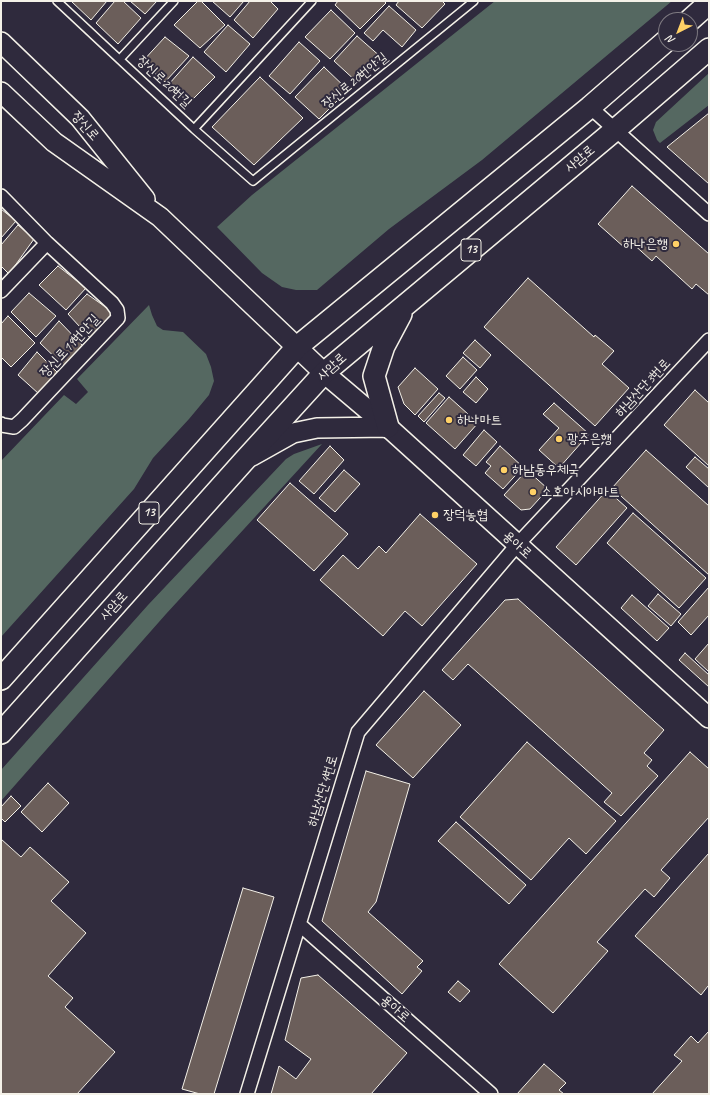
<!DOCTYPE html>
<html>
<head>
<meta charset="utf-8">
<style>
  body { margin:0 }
  #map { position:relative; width:710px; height:1095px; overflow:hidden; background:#2f2a3d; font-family:Caveat,sans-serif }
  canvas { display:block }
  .frame { position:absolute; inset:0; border:2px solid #f4f1e8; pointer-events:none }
  .north { position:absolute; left:658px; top:12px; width:40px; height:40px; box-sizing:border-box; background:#2f2a3d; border:1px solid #7e7a81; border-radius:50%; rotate:222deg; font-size:11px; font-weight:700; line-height:16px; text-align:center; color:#f4f1e8 }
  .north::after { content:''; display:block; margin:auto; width:14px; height:18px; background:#ffd166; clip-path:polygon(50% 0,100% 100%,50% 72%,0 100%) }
</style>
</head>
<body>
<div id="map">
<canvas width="710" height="1095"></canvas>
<div class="frame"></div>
<div class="north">N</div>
</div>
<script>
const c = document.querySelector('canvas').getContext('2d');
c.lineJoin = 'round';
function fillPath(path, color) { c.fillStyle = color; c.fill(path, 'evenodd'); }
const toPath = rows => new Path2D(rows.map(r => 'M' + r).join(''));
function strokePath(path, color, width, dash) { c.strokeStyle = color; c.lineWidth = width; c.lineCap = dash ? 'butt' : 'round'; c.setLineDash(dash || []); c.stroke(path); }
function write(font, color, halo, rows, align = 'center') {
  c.font = font + ' Caveat,"Poor Story",sans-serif'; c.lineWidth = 4; c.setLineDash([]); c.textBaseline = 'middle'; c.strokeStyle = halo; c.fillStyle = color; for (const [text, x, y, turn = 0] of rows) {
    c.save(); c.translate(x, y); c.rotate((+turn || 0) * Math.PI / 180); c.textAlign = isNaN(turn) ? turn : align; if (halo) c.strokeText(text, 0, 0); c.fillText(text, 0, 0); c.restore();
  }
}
fillPath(toPath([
  [495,1,672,1,482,160,389,229,317,290,296,290,282,287,262,273,217,227,252,195],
  [709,73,709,105,660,143,657,140,653,130,656,122],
  [149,305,152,315,157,326,163,330,183,332,206,354,211,367,214,381,209,395,189,419,153,458,134,489,1,637,1,461,64,395,76,404,88,392,77,379],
  [322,444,166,614,1,801,1,770,148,605,286,459,294,454]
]), '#556861');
const building = toPath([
  [71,1,107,1,91,20,71,1],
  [115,1,123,1,141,18,118,44,96,23,115,1],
  [130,1,157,1,145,14,130,1],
  [198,1,201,1,225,25,200,48,174,25,198,1],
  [212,1,244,1,230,17,212,1],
  [250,1,270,1,278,9,253,38,234,20,250,1],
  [338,1,384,1,386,3,360,29,335,5,338,1],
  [399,1,442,1,445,4,422,28,396,5,399,1],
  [389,6,416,30,402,47,383,30,373,41,364,33,389,6],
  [331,10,355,33,330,59,305,37,331,10],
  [228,25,250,44,226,72,204,52,228,25],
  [357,36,382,58,358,83,334,61,357,36],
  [165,37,189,56,165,82,142,62,165,37],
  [299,42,320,61,290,94,269,76,299,42],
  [193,57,215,77,189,103,169,84,193,57],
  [324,67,348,90,319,119,295,97,324,67],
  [260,77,303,118,254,165,212,127,260,77],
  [709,113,709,184,667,147,709,113],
  [632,186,709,254,709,295,696,284,692,289,656,256,652,261,631,242,625,248,598,224,632,186],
  [1,209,16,221,1,238,1,209],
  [18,225,34,239,9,274,1,266,1,245,18,225],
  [58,266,86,288,66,310,39,285,58,266],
  [528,278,594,337,595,335,614,351,602,364,629,388,595,426,484,327,528,278],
  [29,293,56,316,36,337,11,312,29,293],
  [87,294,114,313,92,340,68,314,87,294],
  [8,316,35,343,11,367,1,357,1,324,8,316],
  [59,321,84,347,65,367,40,343,59,321],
  [475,340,491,355,480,368,463,353,475,340],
  [37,352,59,374,39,394,18,375,37,352],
  [463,357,477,370,460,389,446,376,463,357],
  [415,368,438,389,415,415,404,404,398,387,415,368],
  [476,377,488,389,476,403,463,392,476,377],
  [695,390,709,403,709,466,664,425,695,390],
  [439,393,445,398,424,422,418,416,439,393],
  [449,397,478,423,455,449,426,423,449,397],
  [554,403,589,434,559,468,539,450,559,428,543,414,554,403],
  [484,430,497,442,476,466,463,455,484,430],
  [330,446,344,460,314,494,299,481,330,446],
  [500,446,523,467,503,489,485,473,491,466,486,462,500,446],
  [646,450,709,506,709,575,612,488,646,450],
  [695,457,709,469,709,488,686,467,695,457],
  [344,470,360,484,335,512,319,498,344,470],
  [527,470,548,489,530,509,521,510,504,495,527,470],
  [290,483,348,534,314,571,257,520,290,483],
  [607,490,627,508,576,565,556,547,607,490],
  [633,513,706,578,679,608,607,543,633,513],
  [420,514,477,564,422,626,405,611,383,636,320,580,343,555,358,569,379,546,386,553,420,514],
  [709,587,709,615,691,635,678,622,709,587],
  [658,594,681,614,671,626,648,606,658,594],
  [632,595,669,628,657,641,621,608,632,595],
  [518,599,664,730,644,753,652,760,647,766,658,776,621,816,604,802,612,793,468,664,453,680,442,670,505,600,518,599],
  [709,643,709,672,695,659,709,643],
  [685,653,709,675,709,687,679,660,685,653],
  [424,691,461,725,413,778,376,745,424,691],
  [527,742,616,821,586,854,569,838,531,880,460,817,527,742],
  [690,752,709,769,709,817,661,870,670,878,654,897,645,889,597,942,608,951,553,1013,499,964,690,752],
  [366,771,410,784,376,902,368,912,423,961,417,967,422,971,402,994,322,921,366,771],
  [48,783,69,803,42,832,21,812,48,783],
  [11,796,21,806,5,822,1,818,1,807,11,796],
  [456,822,526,885,509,904,438,841,456,822],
  [1,839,21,857,30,847,69,882,51,901,86,933,48,976,73,998,65,1007,115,1052,77,1094,1,1094,1,839],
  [709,853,709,987,708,986,701,995,635,936,709,853],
  [243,888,274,897,214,1094,200,1094,182,1089,243,888],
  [318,975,407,1053,371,1094,271,1094,279,1066,296,1079,311,1059,285,1040,301,978,318,975],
  [458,981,470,991,460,1002,448,992,458,981],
  [709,1031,709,1094,652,1094,682,1061,674,1055,691,1036,698,1043,709,1031],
  [544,1064,566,1083,559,1090,564,1094,517,1094,544,1064]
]);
fillPath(building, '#6b5e5a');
strokePath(building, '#f4f1e8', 1);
const lane = toPath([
  [57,1,194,129,253,181,474,1],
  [120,59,174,1],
  [194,129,312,1]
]);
const street = toPath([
  [590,107,709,214],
  [1,196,47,243,112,303,117,310,118,318,22,420,14,427,2,425,1,424],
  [1,291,47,243],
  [299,924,491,1094],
  [247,1094,358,732,517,545,709,340]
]);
const secondary = toPath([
  [1,42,80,118,145,199],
  [1,92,54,142,160,217,324,373,388,427,709,718],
  [252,456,293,433,317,428,388,427]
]);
const primary = toPath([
  [690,20,709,3],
  [388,427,374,376,384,346,401,314],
  [1,679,297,347,590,107,666,41],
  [1,733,243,462,324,373,615,130,709,49]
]);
strokePath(lane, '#f4f1e8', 10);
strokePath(street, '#f4f1e8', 16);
strokePath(secondary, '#f4f1e8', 22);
strokePath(primary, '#f4f1e8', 24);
strokePath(lane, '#2f2a3d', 7);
strokePath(street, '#2f2a3d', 13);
strokePath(secondary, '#2f2a3d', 19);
strokePath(primary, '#2f2a3d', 21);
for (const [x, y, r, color] of [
  [676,244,4,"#ffd166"],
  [449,420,4,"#ffd166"],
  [559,439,4,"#ffd166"],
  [504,470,4,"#ffd166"],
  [533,492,4,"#ffd166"],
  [435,515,4,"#ffd166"]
]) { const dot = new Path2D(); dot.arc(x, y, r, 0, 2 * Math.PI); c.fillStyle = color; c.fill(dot); strokePath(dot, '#2f2a3d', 1.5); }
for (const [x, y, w] of [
  [471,250,20],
  [149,513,20]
]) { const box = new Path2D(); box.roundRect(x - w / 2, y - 11, w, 22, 3); c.fillStyle = '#2f2a3d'; c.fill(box); strokePath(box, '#f4f1e8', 1); }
write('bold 13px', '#f4f1e8', null, [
  ["13",471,250],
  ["13",149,513]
]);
write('14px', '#f4f1e8', '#2f2a3d', [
  ["장신로20번안길",355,81,-39],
  ["장신로20번길",164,82,43],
  ["장신로",85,126,49],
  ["사암로",580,159,-40],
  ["장신로19번안길",70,346,-47],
  ["사암로",332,367,-42],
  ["하남산단3번로",643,388,-47],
  ["용아로",517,545,42],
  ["사암로",114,606,-48],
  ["하남산단4번로",323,791,-73],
  ["용아로",395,1009,41]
]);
write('14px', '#f4f1e8', '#2f2a3d', [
  ["하나은행",668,244,"right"],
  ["하나마트",457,420],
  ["광주은행",567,439],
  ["하남동우체국",512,470],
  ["소호아시아마트",541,492],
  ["장덕농협",443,515]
], 'left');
</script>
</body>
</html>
